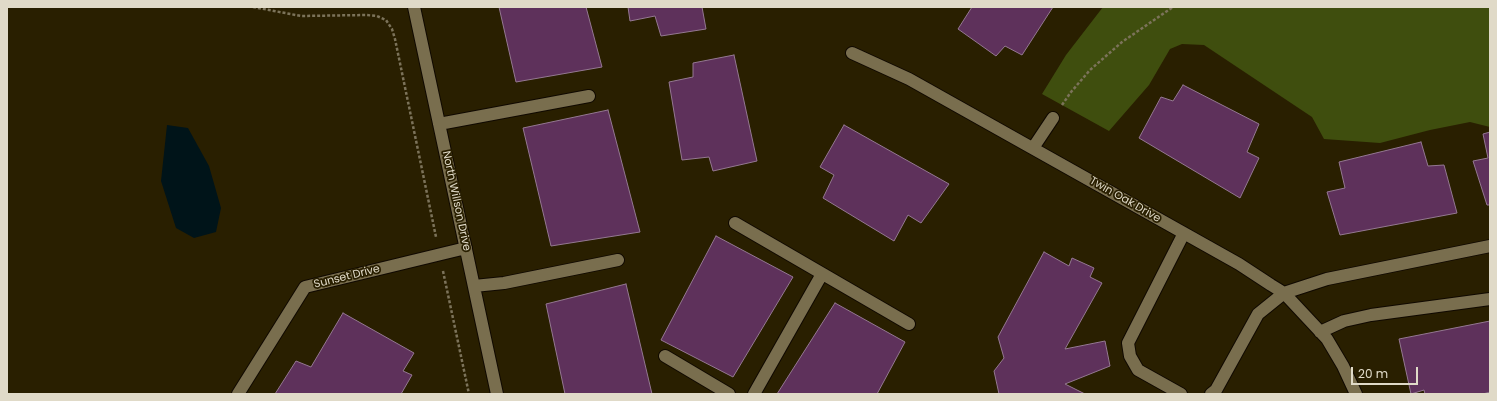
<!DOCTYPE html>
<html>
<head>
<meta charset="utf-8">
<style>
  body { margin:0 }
  #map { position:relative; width:1497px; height:401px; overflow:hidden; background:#291f00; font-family:Poppins,sans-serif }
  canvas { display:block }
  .frame { position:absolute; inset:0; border:8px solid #e0dac8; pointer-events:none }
  .scale { position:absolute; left:1351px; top:367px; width:67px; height:18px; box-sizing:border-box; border:2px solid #e0dac8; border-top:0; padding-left:5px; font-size:12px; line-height:14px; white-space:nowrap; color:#e0dac8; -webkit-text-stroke:3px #291f00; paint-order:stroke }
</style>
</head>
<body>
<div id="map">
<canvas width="1497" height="401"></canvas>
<div class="frame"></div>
<div class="scale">20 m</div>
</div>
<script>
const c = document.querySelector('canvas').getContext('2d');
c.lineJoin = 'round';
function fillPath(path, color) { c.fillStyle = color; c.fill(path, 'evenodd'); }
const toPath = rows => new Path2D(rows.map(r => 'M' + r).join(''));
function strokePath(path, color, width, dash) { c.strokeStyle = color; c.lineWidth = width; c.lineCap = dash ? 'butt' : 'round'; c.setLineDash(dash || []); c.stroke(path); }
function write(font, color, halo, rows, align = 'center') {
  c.font = font + ' Poppins,sans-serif'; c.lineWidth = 3.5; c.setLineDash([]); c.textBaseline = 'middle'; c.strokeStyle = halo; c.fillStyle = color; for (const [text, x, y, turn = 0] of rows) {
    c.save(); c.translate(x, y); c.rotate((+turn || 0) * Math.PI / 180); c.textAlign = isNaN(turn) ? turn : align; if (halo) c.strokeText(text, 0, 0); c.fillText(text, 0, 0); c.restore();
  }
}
fillPath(toPath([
  [1103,7,1490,7,1490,127,1470,122,1430,130,1380,143,1324,139,1312,117,1204,45,1182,44,1170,49,1149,85,1109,131,1042,94,1066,55]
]), '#3f4e0e');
fillPath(toPath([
  [167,125,188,128,209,166,221,208,216,232,194,238,176,228,161,181]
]), '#001419');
const building = toPath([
  [499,7,586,7,602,67,516,82,499,7],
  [628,7,702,7,706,29,661,36,655,16,630,21,628,7],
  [972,7,1053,7,1022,55,1005,46,996,56,958,29,972,7],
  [734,55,757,161,713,171,709,157,682,160,669,82,693,77,693,63,734,55],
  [1183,85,1259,124,1247,152,1259,158,1240,198,1139,138,1161,97,1173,101,1183,85],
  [608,110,640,232,551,246,523,128,608,110],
  [844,125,949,184,921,223,908,215,894,241,823,198,834,175,820,167,844,125],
  [1490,132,1490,205,1487,205,1473,161,1488,158,1483,134,1490,132],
  [1421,142,1428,166,1444,165,1457,213,1340,235,1327,192,1345,188,1339,162,1421,142],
  [716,236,793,277,733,377,661,340,716,236],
  [1044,252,1069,266,1072,258,1094,268,1090,277,1102,283,1065,349,1105,341,1110,366,1065,384,1085,394,999,394,994,371,1004,358,998,337,1044,252],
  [626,284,652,394,565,394,546,304,626,284],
  [835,303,905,342,877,394,777,394,835,303],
  [343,313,414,353,403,371,412,375,401,394,275,394,296,361,311,367,343,313],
  [1490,321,1490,392,1483,394,1425,394,1424,390,1411,394,1399,339,1490,321]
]);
fillPath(building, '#5e315b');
strokePath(building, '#947891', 1);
const minor = toPath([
  [414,7,497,394],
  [852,53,909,79,1239,264,1271,285,1284,293,1327,339,1343,366,1356,394],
  [439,124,589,96],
  [1033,148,1053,118],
  [735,223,909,324],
  [474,286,504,283,618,260],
  [1320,332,1344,321,1371,315,1490,299],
  [665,356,729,394],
  [238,394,305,287,466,248],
  [754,394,822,274],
  [1181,394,1138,370,1130,356,1128,343,1184,233],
  [1211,394,1216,390,1258,314,1284,293,1327,279,1490,246]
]);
strokePath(minor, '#100900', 14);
strokePath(toPath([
  [253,7,301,16,366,15,377,16,386,20,392,29,395,39,436,237],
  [1062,105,1071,92,1090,70,1122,42,1173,7],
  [443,271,469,394]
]), '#7c735a', 2.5, [3, 2]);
strokePath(minor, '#796e4e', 12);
write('11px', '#e0dac8', '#291f00', [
  ["Twin Oak Drive",1125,200,30],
  ["North Willson Drive",456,201,78],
  ["Sunset Drive",347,277,-14]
]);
</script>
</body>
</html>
